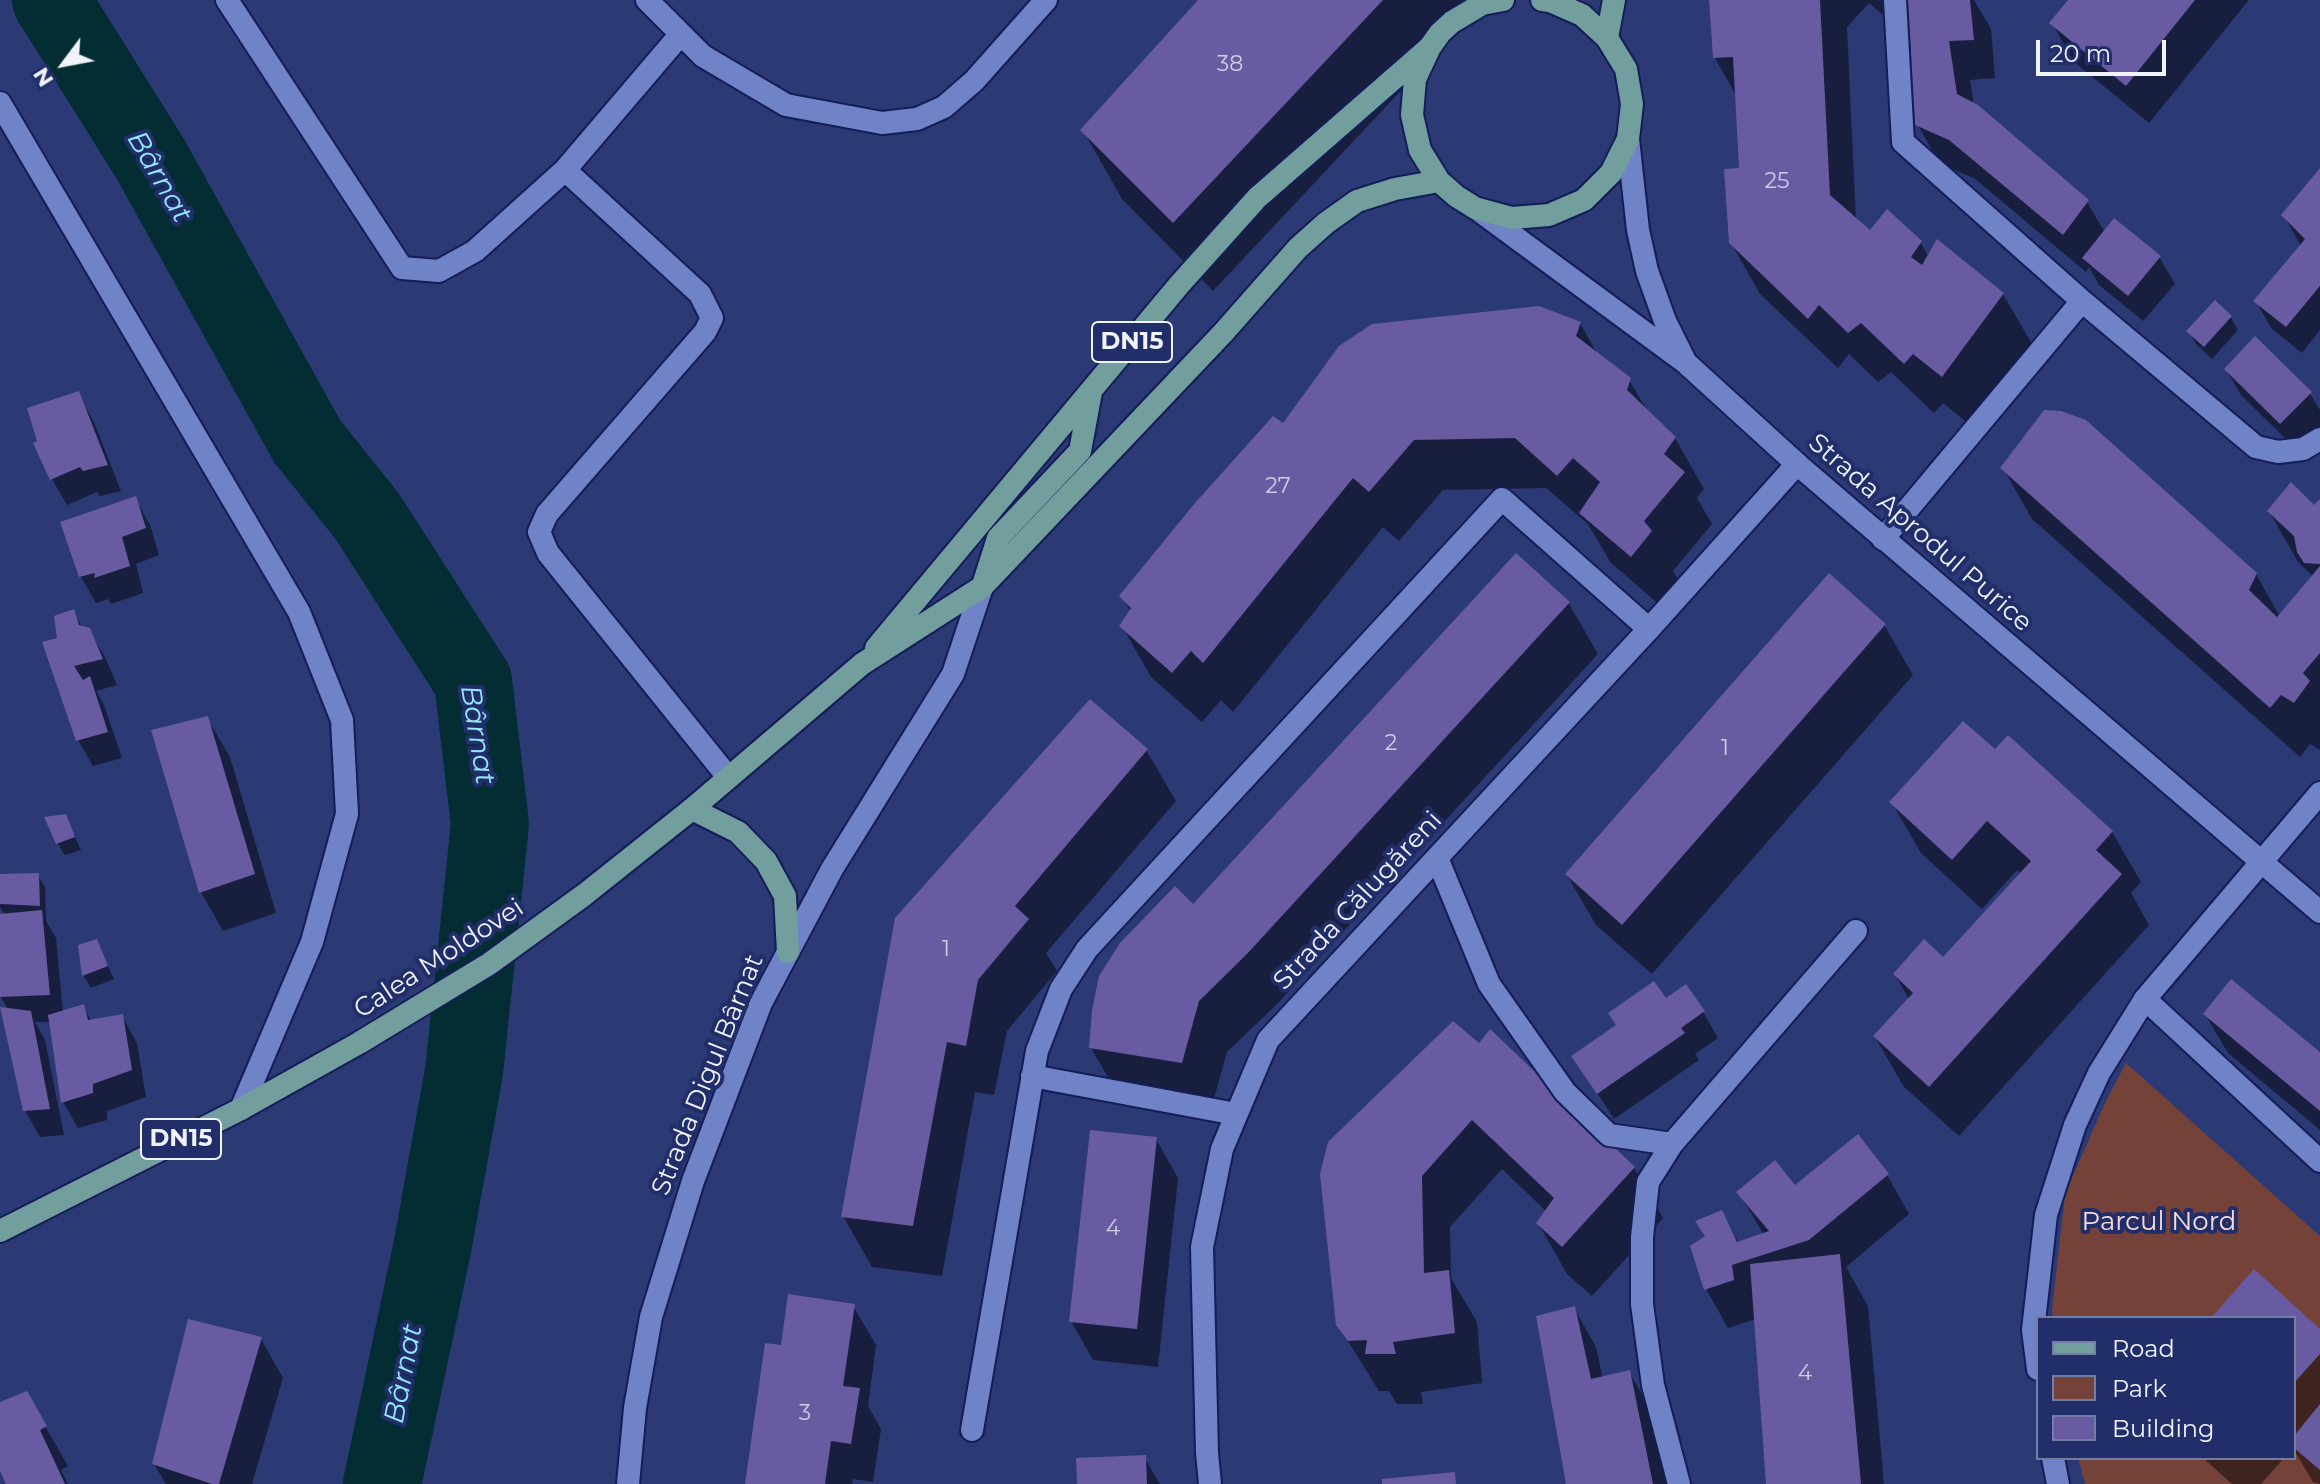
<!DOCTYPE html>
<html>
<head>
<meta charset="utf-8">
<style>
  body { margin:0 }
  #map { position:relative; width:2320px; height:1484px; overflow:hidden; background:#2b3975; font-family:Montserrat,sans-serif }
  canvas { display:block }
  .legend { position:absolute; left:2036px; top:1316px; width:260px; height:144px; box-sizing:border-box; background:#212e69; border:2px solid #747da3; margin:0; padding:10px 14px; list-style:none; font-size:24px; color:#f0f3fa }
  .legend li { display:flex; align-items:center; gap:16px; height:40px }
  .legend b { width:40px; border:2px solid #747da3 }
  .north { position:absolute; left:24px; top:24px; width:80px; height:80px; -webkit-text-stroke:6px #212e69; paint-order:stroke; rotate:238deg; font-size:22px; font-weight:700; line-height:32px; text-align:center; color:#f0f3fa }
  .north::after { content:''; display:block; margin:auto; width:28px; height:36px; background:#f0f3fa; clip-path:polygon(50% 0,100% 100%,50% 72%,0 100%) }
  .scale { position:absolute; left:2036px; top:40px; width:130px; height:36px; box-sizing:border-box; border:4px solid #f0f3fa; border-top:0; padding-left:10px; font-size:24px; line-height:28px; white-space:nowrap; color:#f0f3fa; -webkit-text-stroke:6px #212e69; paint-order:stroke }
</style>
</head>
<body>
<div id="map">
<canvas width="2320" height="1484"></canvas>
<ul class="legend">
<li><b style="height:10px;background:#729e9d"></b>Road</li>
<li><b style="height:22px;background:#754239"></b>Park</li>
<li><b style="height:22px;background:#685ba2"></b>Building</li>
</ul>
<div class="north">N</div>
<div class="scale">20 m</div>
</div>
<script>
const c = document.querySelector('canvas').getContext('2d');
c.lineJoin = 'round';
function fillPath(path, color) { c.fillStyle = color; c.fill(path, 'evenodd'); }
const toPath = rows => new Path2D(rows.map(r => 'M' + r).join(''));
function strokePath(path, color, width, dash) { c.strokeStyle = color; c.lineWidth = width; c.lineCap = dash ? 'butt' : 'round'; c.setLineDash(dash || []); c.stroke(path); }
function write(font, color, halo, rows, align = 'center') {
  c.font = font + ' Montserrat,sans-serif'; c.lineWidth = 8; c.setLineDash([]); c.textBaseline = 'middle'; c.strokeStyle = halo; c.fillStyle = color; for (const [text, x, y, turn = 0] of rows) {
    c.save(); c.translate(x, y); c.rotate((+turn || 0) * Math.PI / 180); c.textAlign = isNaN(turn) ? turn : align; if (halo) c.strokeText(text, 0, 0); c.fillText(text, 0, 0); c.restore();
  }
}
fillPath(toPath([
  [2126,1063,2320,1236,2320,1484,2085,1484,2078,1458,2294,1458,2294,1318,2053,1318,2052,1309,2065,1194,2104,1105]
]), '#754239');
fillPath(toPath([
  [1201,0,1486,0,1213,291,1122,199,1083,130],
  [1711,0,1898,0,1884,16,1869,3,1847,27,1856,221,1870,232,1920,242,1929,257,2003,294,2032,344,1971,426,1943,403,1934,413,1891,372,1878,382,1849,354,1838,368,1760,294,1731,243,1741,170,1737,97,1715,58],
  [1914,0,1974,0,1991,29,1995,78,1970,80,1974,105,2087,202,2105,233,2159,257,2175,284,2143,321,2099,285,2089,267,2086,272,1974,178,1940,164,1917,124],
  [2070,0,2249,0,2149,123,2074,62,2052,23],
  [2320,171,2320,330,2302,353,2271,328,2256,301,2301,246,2284,216],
  [2215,303,2231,318,2238,330,2212,359,2196,344,2189,331],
  [1580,323,1598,355,1629,380,1649,414,1675,438,1704,489,1697,498,1712,524,1673,571,1680,583,1661,606,1611,563,1588,524,1546,488,1443,490,1399,541,1383,527,1233,712,1221,700,1202,722,1151,677,1122,626,1131,612,1122,596,1284,426],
  [2226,369,2310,394,2320,410,2320,426,2296,449,2241,395],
  [78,394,93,420,121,491,100,496,97,492,67,505,52,479],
  [2003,468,2256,574,2280,617,2314,577,2298,562,2269,511,2315,507,2320,502,2320,750,2310,744,2300,757,2032,519],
  [135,498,150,525,159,555,136,564,143,593,111,604,108,599,96,603,81,577,63,523],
  [1516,555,1569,604,1598,654,1276,1005,1227,1052,1210,1113,1120,1098,1091,1048,1194,907],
  [73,612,83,628,89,630,105,657,117,685,96,691,104,705,122,758,93,766,78,740,60,639],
  [1884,625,1913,675,1652,974,1596,925,1567,875],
  [207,718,230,757,276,913,223,931,201,892],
  [1146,750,1176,801,1046,953,1057,971,1007,1031,994,1095,975,1092,942,1276,872,1267,843,1216,897,919],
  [1995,752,2112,832,2141,882,2131,893,2149,925,1959,1136,1904,1087,1875,1037,1909,999,1895,975,1943,960,2021,874,2017,870,1982,909,1921,853,1892,803],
  [65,816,81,850,65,855,57,843],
  [38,875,45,887,46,921,56,938,63,1013,83,1006,92,1022,122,1016,137,1043,146,1097,107,1111,107,1120,78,1128,63,1102,51,1022,35,1022,45,1040,64,1135,40,1137,25,1110,8,1010,0,995,0,916,5,915,0,907,0,876],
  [96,941,114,979,91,988,84,976,80,947],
  [1665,1001,1703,1012,1718,1038,1695,1054,1699,1060,1614,1119,1574,1057,1617,1026],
  [2205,1014,2320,1054,2320,1130,2228,1053],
  [1453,1023,1634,1168,1663,1218,1592,1296,1567,1274,1538,1223,1547,1212,1502,1169,1450,1227,1451,1278,1477,1322,1482,1383,1421,1392,1423,1404,1397,1404,1389,1391,1379,1391,1338,1325],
  [1156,1139,1178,1178,1158,1367,1093,1360,1071,1321],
  [1887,1175,1909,1214,1846,1267,1868,1306,1884,1484,1768,1484,1756,1319,1728,1328,1706,1289,1707,1237,1721,1212,1739,1243,1764,1235,1739,1193],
  [2254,1272,2320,1331,2320,1484,2313,1482,2294,1450,2294,1318,2213,1318],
  [853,1306,876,1345,868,1406,881,1429,873,1482,853,1479,852,1484,747,1484,783,1347],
  [1574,1308,1596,1347,1603,1379,1629,1372,1652,1411,1666,1484,1568,1484],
  [261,1339,283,1378,252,1484,166,1484,154,1464],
  [26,1393,68,1466,61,1470,68,1484,8,1484,0,1467,0,1404],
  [1144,1457,1160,1484,1079,1484],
  [2203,1458,2284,1458,2261,1484,2232,1484]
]), '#0007');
strokePath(toPath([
  [51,0,151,160,307,441,367,516,473,681,490,824,464,1072,432,1249,382,1484]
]), '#042d33', 78);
fillPath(toPath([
  [1198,0,1383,0,1173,223,1080,130],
  [1709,0,1820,0,1830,195,1870,230,1887,209,1922,241,1911,257,1922,265,1937,239,2004,293,1942,377,1913,354,1904,364,1861,323,1848,333,1819,305,1808,319,1729,243,1724,169,1739,168,1733,57,1713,58],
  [1908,0,1970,0,1974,40,1949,41,1957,94,1978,105,2089,200,2063,235,1949,140,1915,125],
  [2068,0,2195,0,2126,86,2049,23],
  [2320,168,2320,286,2286,327,2253,301,2305,239,2281,215],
  [2114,218,2161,256,2128,296,2082,258],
  [2215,300,2232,316,2204,347,2186,331],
  [1539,306,1581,322,1576,336,1631,378,1627,390,1676,437,1664,454,1685,472,1644,521,1652,531,1631,557,1579,513,1600,482,1573,458,1557,476,1515,438,1414,440,1369,492,1353,478,1203,663,1191,651,1172,673,1119,626,1131,608,1119,596,1195,503,1273,416,1283,423,1339,346,1372,324],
  [2255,336,2312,392,2280,424,2224,369],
  [79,391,108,465,83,471,80,467,50,480,33,443,37,441,27,408],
  [2044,410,2061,411,2086,420,2257,573,2249,590,2277,617,2320,566,2320,653,2303,673,2310,681,2294,703,2281,695,2270,708,2000,468],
  [2291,482,2314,505,2320,499,2320,564,2304,563,2297,552,2294,536,2267,511],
  [136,496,146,528,122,537,130,566,94,578,95,573,79,577,60,522],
  [1516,553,1570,602,1247,954,1199,1001,1182,1063,1089,1048,1092,1010,1099,976,1120,943,1175,886,1193,904],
  [1829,573,1886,624,1622,925,1565,874],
  [74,609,79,625,90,628,103,659,74,666,83,680,90,676,108,732,76,741,42,642,57,638,54,616],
  [1090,699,1148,749,1015,906,1029,919,978,980,966,1046,947,1042,913,1226,841,1217,895,918],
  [208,716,255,874,199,893,151,730],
  [1963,721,1995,749,2008,735,2113,831,2096,850,2122,874,1929,1087,1873,1036,1913,993,1893,974,1924,939,1943,957,2031,861,1987,821,1952,860,1889,802],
  [66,814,75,837,56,844,44,817],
  [39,873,40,906,0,904,0,874],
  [42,910,50,995,0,997,0,914],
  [97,939,108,966,82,976,78,945],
  [2231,979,2320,1052,2320,1111,2203,1014],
  [1654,981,1666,998,1686,984,1705,1011,1681,1028,1685,1033,1597,1094,1571,1056,1616,1025,1608,1013],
  [84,1004,88,1020,123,1014,132,1070,93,1084,93,1093,61,1103,48,1015],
  [0,1007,31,1011,50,1109,23,1111],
  [1453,1021,1479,1043,1490,1029,1635,1167,1562,1247,1536,1223,1554,1198,1472,1120,1422,1176,1424,1273,1449,1270,1455,1333,1393,1342,1396,1354,1365,1354,1367,1340,1348,1341,1336,1325,1320,1174,1328,1142],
  [1090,1130,1157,1137,1137,1329,1069,1322],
  [1858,1134,1889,1174,1809,1240,1732,1265,1734,1280,1704,1290,1690,1246,1705,1236,1695,1221,1722,1210,1737,1242,1769,1231,1736,1192,1775,1160,1795,1185],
  [1840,1254,1861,1484,1766,1484,1750,1264],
  [2254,1269,2320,1329,2320,1354,2294,1383,2294,1318,2211,1318],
  [788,1294,855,1304,843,1386,860,1388,851,1444,831,1441,825,1484,745,1484,765,1343,781,1345],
  [1575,1306,1591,1379,1630,1370,1653,1484,1566,1484,1536,1316],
  [188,1319,262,1337,219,1484,212,1484,152,1464],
  [27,1391,47,1426,40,1430,65,1484,6,1484,0,1471,0,1402],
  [2320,1404,2320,1470,2294,1448,2294,1436],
  [1146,1455,1147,1484,1077,1484,1076,1458],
  [1455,1472,1456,1484,1382,1484,1382,1479]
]), '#685ba2');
const service = toPath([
  [1437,858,1489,984,1565,1092,1609,1135,1672,1144],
  [2145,999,2320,1161],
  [1032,1076,1236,1114],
  [972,1430,1037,1051,1061,989,1087,949,1502,499,1649,629],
  [1679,1484,1653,1385,1642,1304,1642,1237,1648,1182,1672,1144,1856,931]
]);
const minor = toPath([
  [227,0,402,268,439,271,475,251,565,170,680,35],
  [647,0,703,56,786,105,882,123,917,119,944,107,974,81,1046,0],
  [1895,0,1903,142,2082,301,2256,447,2278,452,2303,449,2320,439],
  [0,103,299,612,342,720,347,814,312,942,241,1109],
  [565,170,700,294,712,318,705,332,547,514,539,532,548,553,728,777],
  [1883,539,2082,301],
  [2038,1369,2033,1330,2046,1215,2075,1125,2099,1073,2145,999,2320,793],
  [2053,1458,2058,1484],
  [1210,1484,1207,1453,1202,1247,1222,1149,1268,1040,1649,629,1797,464]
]);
const tertiary = toPath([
  [1628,139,1638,230,1647,271,1665,321,1684,359],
  [1477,209,1686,363,1797,464,2320,912],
  [628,1484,635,1408,651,1317,693,1181,761,1003,832,869,953,674,982,587]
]);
const primary = toPath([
  [1503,0,1482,4,1452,22,1440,33,1430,47,1415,79,1412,115,1420,150,1439,181,1456,196,1475,208,1512,218,1549,215,1584,200,1611,173,1628,139,1632,104,1626,69,1607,38,1582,15,1550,1,1542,0],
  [1607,38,1614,0],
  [984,582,998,538,1080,451,1091,392],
  [876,648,1179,285,1257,198,1430,47],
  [692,809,738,832,766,861,785,896,788,952],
  [0,1231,241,1109,359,1043,489,964,584,895,692,809,862,664,982,587,1223,333,1298,248,1326,223,1357,201,1395,189,1439,181]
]);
strokePath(service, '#141d57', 26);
strokePath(minor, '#141d57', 26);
strokePath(tertiary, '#141d57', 26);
strokePath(primary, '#141d57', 26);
strokePath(service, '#6f83c6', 22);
strokePath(minor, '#6f83c6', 22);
strokePath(tertiary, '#6f83c6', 22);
strokePath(primary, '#729e9d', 22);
write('22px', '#cecde4', null, [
  ["38",1230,65],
  ["25",1777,182],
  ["27",1278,487],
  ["2",1391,744],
  ["1",1725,749],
  ["1",946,950],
  ["4",1113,1229],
  ["4",1805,1374],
  ["3",805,1414]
]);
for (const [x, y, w] of [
  [1132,342,80],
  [181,1139,80]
]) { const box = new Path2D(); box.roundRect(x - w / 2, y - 20, w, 40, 6); c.fillStyle = '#212e69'; c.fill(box); strokePath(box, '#f0f3fa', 2); }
write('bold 24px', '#f0f3fa', null, [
  ["DN15",1132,342],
  ["DN15",181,1139]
]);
write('26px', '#f0f3fa', '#212e69', [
  ["Strada Aprodul Purice",1920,533,41],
  ["Strada Călugăreni",1358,901,-47],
  ["Calea Moldovei",439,959,-33],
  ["Strada Digul Bârnat",708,1075,-68]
]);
write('26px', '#f5dcd7', '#212e69', [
  ["Parcul Nord",2159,1222]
]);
write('italic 28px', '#93e8f8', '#212e69', [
  ["Bârnat",159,177,60],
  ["Bârnat",477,735,81],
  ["Bârnat",404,1374,-79]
]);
</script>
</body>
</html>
